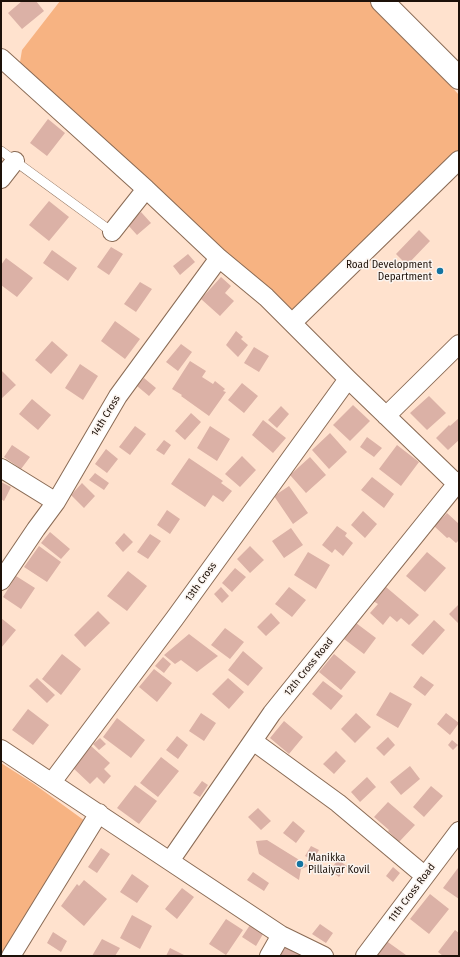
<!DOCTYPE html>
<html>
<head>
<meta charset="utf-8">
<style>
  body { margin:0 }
  #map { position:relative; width:460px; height:957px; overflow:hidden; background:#ffe2ce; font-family:"Fira Sans",sans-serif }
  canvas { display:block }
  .frame { position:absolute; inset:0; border:2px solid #1d1109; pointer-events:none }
</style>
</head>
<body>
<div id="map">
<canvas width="460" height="957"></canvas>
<div class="frame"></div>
</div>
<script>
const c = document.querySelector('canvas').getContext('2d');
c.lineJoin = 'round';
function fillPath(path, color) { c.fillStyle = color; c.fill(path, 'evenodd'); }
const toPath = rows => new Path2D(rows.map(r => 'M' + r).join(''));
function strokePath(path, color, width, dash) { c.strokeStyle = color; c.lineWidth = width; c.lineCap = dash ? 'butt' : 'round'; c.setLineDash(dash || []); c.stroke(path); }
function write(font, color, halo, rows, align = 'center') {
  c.font = font + ' "Fira Sans",sans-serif'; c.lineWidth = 3; c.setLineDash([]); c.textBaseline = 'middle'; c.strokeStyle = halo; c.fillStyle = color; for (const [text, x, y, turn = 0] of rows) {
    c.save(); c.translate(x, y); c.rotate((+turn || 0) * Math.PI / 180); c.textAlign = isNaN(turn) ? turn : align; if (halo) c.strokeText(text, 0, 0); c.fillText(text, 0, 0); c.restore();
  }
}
fillPath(toPath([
  [60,1,370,1,420,52,459,95,459,153,292,315,26,71,20,62,22,50],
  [1,763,34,784,85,821,1,954]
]), '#f7b382');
fillPath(toPath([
  [22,1,36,1,44,11,22,29,8,13],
  [48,119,65,133,47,156,30,143],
  [49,201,69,217,49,241,29,225],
  [141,212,151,223,137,235,127,224],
  [419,230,430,241,407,265,396,254],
  [111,247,123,254,109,275,97,267],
  [52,250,77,268,68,281,43,263],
  [188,254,195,262,180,275,173,266],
  [6,258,33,278,17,297,1,285,1,265],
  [221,277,231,286,225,293,234,301,220,316,201,299],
  [140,282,152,289,136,312,124,304],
  [115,321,140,339,125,359,101,341],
  [236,331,243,337,241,339,248,345,238,357,226,345],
  [52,341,68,355,51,374,35,360],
  [181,344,192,352,178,371,166,362],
  [254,347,269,356,259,372,244,363],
  [190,361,206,371,202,377,213,384,215,381,225,389,223,391,226,392,209,416,181,396,182,395,172,389],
  [80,364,98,376,83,400,65,388],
  [1,370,16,385,1,399],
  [144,378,156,388,149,396,137,386],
  [242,383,258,396,244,413,228,400],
  [429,396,446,413,427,430,410,413],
  [32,399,51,415,38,430,19,414],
  [353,405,370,421,350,441,333,425],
  [281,406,289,414,277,428,268,420],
  [191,413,201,422,185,440,175,431],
  [459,418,459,440,448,450,436,438,449,425,450,426],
  [263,420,286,438,273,453,252,435],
  [135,426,146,434,130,455,119,447],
  [210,426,230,439,217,461,197,448],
  [330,433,347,452,329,469,312,450],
  [367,437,382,448,374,457,360,447],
  [164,440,171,445,164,455,156,450],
  [12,445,30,457,21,469,4,457],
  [397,445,419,462,401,486,379,469],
  [106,449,118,459,107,473,95,464],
  [242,456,256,470,240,487,225,474],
  [310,457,326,475,306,493,290,475],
  [189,458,223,481,221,483,232,491,223,502,213,495,205,507,171,484],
  [95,473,109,483,104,490,89,480],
  [372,477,394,494,384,508,361,490],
  [1,482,11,487,4,501,1,499],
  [82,483,95,496,84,508,71,495],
  [289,486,308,513,293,524,274,496],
  [167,510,180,519,170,534,157,525],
  [363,511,377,524,365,538,351,525],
  [447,513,459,524,458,527,459,540,456,543,449,537,447,538,434,526],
  [337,526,347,533,345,536,353,543,343,556,335,549,332,553,322,545],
  [291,528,303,545,284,558,272,541],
  [50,532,70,549,61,559,41,543],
  [124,533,133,542,123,552,115,543],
  [150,534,161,541,148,559,137,552],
  [39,546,61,562,47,582,24,567],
  [250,546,264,560,250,573,237,559],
  [308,552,330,565,316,589,294,575],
  [427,552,446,568,425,592,406,576],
  [235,568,246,577,232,592,222,583],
  [128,571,147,586,127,611,107,596],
  [16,576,35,588,21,609,3,597],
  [221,587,229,596,222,603,214,594],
  [289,587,306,600,292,617,275,604],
  [386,587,419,615,409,625,401,618,397,622,390,616,383,625,370,613,378,604,373,601],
  [459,604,459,624,449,614],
  [98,611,110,623,85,647,74,635],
  [271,613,280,623,266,636,257,627],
  [1,618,16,630,1,648],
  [434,620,445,630,423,655,411,645],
  [356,623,376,638,364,654,344,639],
  [225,628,244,642,230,659,211,645],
  [189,634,218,656,197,672,181,660,175,664,164,655],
  [243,651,263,668,248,686,228,670],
  [62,654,81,669,61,695,42,679],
  [334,654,356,672,341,690,319,672],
  [163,657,171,664,164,673,155,666],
  [154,669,172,683,157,702,139,687],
  [421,676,434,685,425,696,413,687],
  [37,678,55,695,47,703,29,686],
  [228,678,244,692,229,709,212,694],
  [323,681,343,696,331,710,312,694],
  [390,692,412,704,398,728,376,715],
  [28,709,49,725,33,745,12,730],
  [201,713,216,723,204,741,189,731],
  [356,713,371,727,355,743,341,729],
  [446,713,459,723,450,735,437,724],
  [117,718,145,740,131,758,103,737],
  [284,721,303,737,289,754,270,738],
  [177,736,188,745,178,759,166,750],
  [388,737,395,745,384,756,376,748],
  [100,738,106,744,99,750,93,744],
  [452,740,458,745,453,750,448,745],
  [91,746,110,763,104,769,111,776,104,784,97,777,90,784,72,767],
  [336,751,346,761,334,774,323,764],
  [161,757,179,771,158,797,140,783],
  [410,766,420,779,401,795,390,782],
  [367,777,376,787,360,802,351,792],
  [202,781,208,785,200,797,193,793],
  [135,785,157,801,139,824,117,808],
  [431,786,443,796,424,817,413,807],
  [388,802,415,825,399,842,388,831,389,830,374,817],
  [258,808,271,821,261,830,248,817],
  [293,821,305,831,296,843,283,833],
  [267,840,309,866,301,869,299,880,259,854,256,841],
  [311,846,319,850,313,860,305,856],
  [101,848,110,854,97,873,88,867],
  [338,860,347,866,339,877,330,870],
  [393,867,400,873,393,882,386,876],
  [458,868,459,869,459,899,443,888],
  [253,872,269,883,264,891,247,880],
  [132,874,149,886,137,903,120,892],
  [84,880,107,899,84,926,61,906,77,884,79,886],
  [182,888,194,897,177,919,165,909],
  [430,894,449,909,429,934,410,919],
  [132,915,152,926,140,949,120,938],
  [226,919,243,930,226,955,209,944],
  [320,924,333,933,326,943,312,934],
  [250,925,263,934,256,946,242,937],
  [455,930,459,933,459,956,443,956,438,952],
  [53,932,67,941,61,952,47,943],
  [102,939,120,948,115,956,92,956],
  [385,940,406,955,405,956,374,956],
  [294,947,308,956,280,956,285,948],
  [170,948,184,955,183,956,166,956]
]), '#dbb1a6');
const service = toPath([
  [1,151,112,232]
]);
const minor = toPath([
  [1,58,146,189,219,258,266,297,348,379,459,486],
  [1,179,15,161],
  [112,232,146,189],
  [292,323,459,160],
  [386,416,459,344],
  [1,468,56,502],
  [1,581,36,529,56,502,118,396,219,258],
  [253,741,338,803,425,876],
  [1,749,281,935,324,956],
  [52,782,175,618,348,379],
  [170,861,272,713,459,481],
  [11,956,99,813],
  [269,956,281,935],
  [365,956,459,831]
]);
const tertiary = toPath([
  [382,1,459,78]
]);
strokePath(service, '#8a6b55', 10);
strokePath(minor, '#8a6b55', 20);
strokePath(tertiary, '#8a6b55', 24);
strokePath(service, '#fff', 9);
strokePath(minor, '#fff', 18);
strokePath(tertiary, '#fff', 22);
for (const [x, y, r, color] of [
  [440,271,4,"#1374a1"],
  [300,864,4,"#1374a1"]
]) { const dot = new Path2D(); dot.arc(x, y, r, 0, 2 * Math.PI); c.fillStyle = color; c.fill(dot); strokePath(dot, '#fbf4ef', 1.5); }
write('10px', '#1d1109', '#fbf4ef', [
  ["Road Development",432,265],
  ["Department",432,277],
  ["Manikka",308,858,"left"],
  ["Pillaiyar Kovil",308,870,"left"]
], 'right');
write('10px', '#1d1109', '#fbf4ef', [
  ["14th Cross",106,416,-59],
  ["13th Cross",201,582,-54],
  ["12th Cross Road",309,667,-51],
  ["11th Cross Road",412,893,-53]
]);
</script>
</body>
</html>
